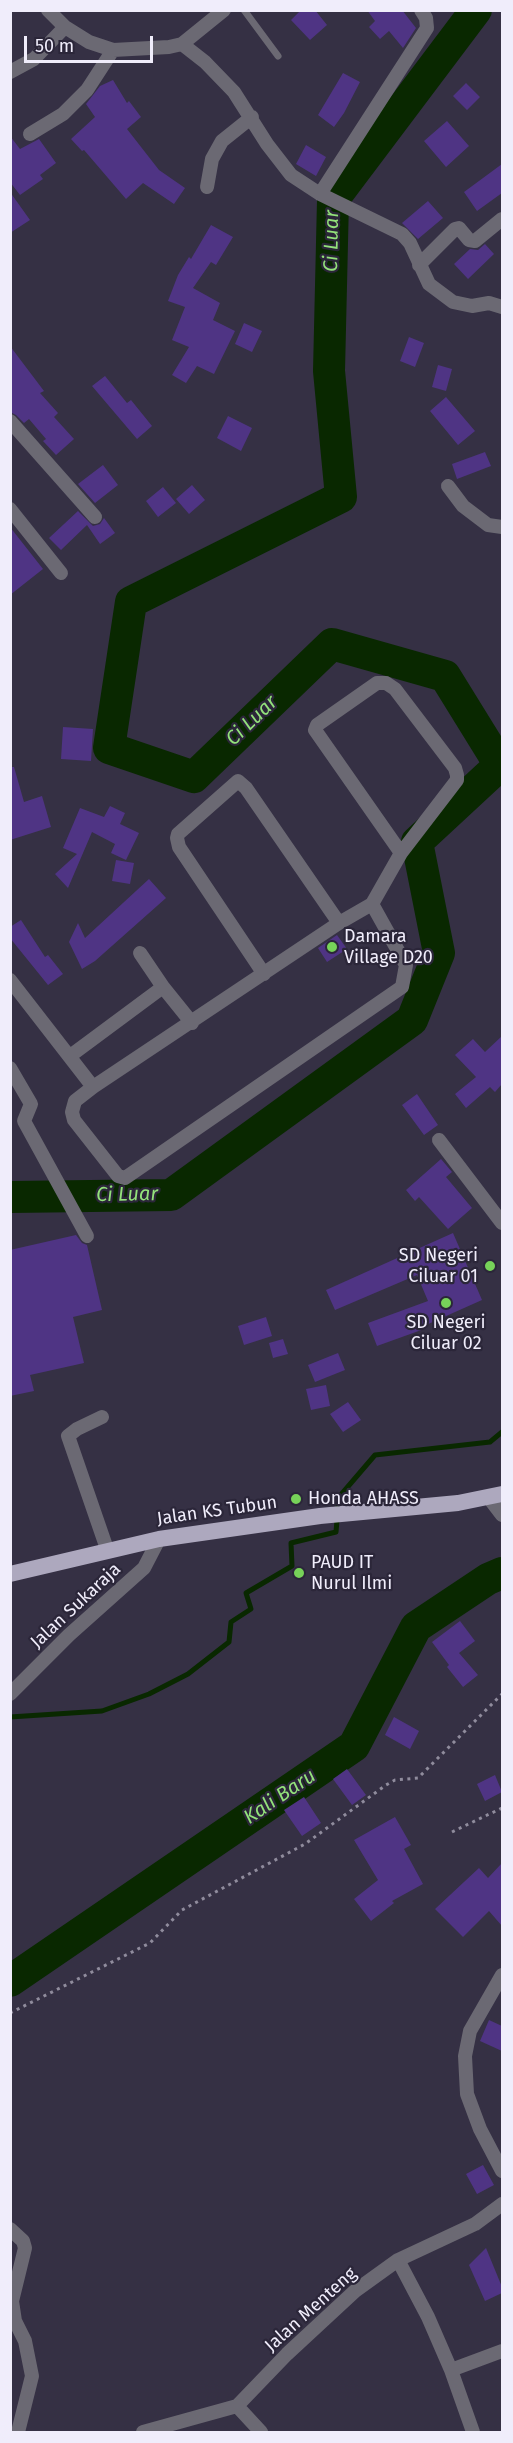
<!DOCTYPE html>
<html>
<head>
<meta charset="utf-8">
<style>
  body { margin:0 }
  #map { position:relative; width:513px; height:2443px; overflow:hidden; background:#353044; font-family:"Fira Sans",sans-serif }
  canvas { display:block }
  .frame { position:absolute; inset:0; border:12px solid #f0edfb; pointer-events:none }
  .scale { position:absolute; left:24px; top:36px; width:129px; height:27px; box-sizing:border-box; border:3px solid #f0edfb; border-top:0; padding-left:8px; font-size:18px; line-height:21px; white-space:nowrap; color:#f0edfb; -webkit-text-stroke:4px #2b2639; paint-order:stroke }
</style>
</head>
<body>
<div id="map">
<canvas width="513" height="2443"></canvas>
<div class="frame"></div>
<div class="scale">50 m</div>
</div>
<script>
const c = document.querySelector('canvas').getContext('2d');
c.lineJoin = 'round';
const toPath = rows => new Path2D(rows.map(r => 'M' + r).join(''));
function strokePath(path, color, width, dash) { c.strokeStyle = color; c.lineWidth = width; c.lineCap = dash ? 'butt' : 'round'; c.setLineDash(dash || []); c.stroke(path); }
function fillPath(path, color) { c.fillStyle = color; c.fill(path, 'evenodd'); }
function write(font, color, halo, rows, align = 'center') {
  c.font = font + ' "Fira Sans",sans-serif'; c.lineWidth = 4.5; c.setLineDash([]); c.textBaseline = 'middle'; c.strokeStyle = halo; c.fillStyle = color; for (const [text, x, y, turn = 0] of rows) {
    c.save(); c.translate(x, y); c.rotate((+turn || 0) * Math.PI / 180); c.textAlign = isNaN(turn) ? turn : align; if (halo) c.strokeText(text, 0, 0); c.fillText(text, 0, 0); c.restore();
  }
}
strokePath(toPath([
  [10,1717,102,1711,149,1694,188,1674,229,1642,231,1622,251,1609,246,1593,292,1566,291,1543,336,1532,339,1497,375,1455,490,1442,502,1432]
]), '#092800', 5);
strokePath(toPath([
  [10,1197,171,1195,412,1020,439,953,417,842,500,765,445,676,332,644,194,777,109,748,131,602,341,497,329,371,333,200,476,10],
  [10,1981,354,1746,416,1627,488,1579,502,1573]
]), '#092800', 32);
fillPath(toPath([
  [301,10,315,10,327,25,310,40,291,20],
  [367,10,402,10,416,28,403,48,389,31,380,39,369,27,375,21],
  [343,73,360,82,344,113,334,127,318,115],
  [113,80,127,103,129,101,141,117,127,129,159,170,185,188,174,204,143,183,126,199,84,150,82,151,71,139,95,117,86,104,100,86],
  [466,83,480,97,467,110,453,96],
  [447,121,469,146,446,167,424,141],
  [10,136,20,149,39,139,56,163,40,175,43,179,20,195,10,182],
  [306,145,326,157,316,176,296,164],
  [502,164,502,193,477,211,464,192],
  [10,192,30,220,10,233],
  [428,201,443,218,418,239,402,223],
  [211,225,233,237,216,265,211,262,193,288,220,303,213,320,235,331,214,374,197,366,186,383,172,375,189,347,172,340,185,307,168,301,178,275,189,257,191,259],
  [485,244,494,254,468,279,454,264,470,249,478,250],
  [244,323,262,331,252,352,235,344],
  [409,337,424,343,415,367,400,361],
  [10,346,44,391,40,393,58,413,54,417,74,439,56,455,43,441,46,439,29,419,24,423,16,415,10,412],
  [438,365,452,369,446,391,432,387],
  [105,376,127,403,131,400,152,426,137,439,92,386],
  [446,397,475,431,458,445,430,411],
  [228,416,252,428,241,451,217,438],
  [485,452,491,466,457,479,452,464],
  [103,465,118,485,95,503,78,484],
  [192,485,205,500,189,514,176,499],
  [163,487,176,503,158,517,146,501],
  [78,511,93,526,100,524,104,518,115,533,100,544,87,525,61,550,49,538],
  [10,527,43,569,10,595],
  [63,727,93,729,91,761,61,759],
  [10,767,14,767,24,802,42,796,51,827,10,840],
  [110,806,125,813,120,824,139,833,126,860,111,853,115,844,92,832,68,888,55,874,77,854,63,848,80,808,104,817],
  [116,860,134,863,130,884,112,881],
  [149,879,166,898,95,961,82,969,69,942,78,923,85,938],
  [21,920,45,957,48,955,63,974,48,985,10,938,10,927],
  [337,935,347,949,327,962,318,948],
  [502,1036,502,1084,495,1092,490,1087,466,1108,455,1094,476,1077,455,1055,473,1039,485,1052],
  [417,1094,438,1125,424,1135,402,1105],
  [441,1159,452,1172,446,1177,472,1208,448,1229,419,1197,415,1201,406,1190],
  [453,1233,482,1300,426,1325,427,1328,377,1346,368,1323,428,1301,417,1275,335,1310,326,1290],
  [76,1235,82,1243,87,1245,102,1310,73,1317,84,1363,30,1375,34,1391,10,1396,10,1250],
  [266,1317,272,1336,244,1345,238,1326],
  [283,1339,288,1354,273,1358,269,1343],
  [338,1353,345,1370,315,1382,308,1365],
  [326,1385,330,1406,311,1410,306,1389],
  [348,1402,361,1420,343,1432,330,1414],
  [460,1621,475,1641,459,1653,478,1675,463,1687,447,1667,449,1665,432,1642],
  [394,1717,419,1731,410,1749,385,1735],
  [347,1769,366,1795,352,1805,333,1779],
  [495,1775,502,1792,485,1801,477,1784],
  [304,1797,321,1823,302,1836,284,1810],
  [395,1817,411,1845,404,1849,423,1884,392,1901,394,1903,371,1921,354,1899,378,1880,354,1840],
  [502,1863,502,1926,489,1911,463,1937,435,1909,479,1868,488,1878],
  [489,2020,502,2026,502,2051,480,2041],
  [483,2165,494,2185,477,2194,466,2174],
  [486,2248,502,2287,502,2293,485,2301,469,2265]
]), '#4f3484');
strokePath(toPath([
  [452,1832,502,1808],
  [10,2013,150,1943,182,1910,305,1844,386,1785,395,1780,418,1778,502,1694]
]), '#908c9d', 3, [3, 4.5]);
strokePath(toPath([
  [244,10,278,56]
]), '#6b6973', 7);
strokePath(toPath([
  [48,10,65,27,89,42,113,50,169,47,182,44,224,10],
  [182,44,205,62,234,92,267,144,291,175,320,194,402,234,410,243,429,284,453,302,472,306,489,303,502,307],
  [10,72,34,59,65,27],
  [30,134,63,114,87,90,113,50],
  [207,187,212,159,222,141,252,117],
  [320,194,427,28,426,18,421,10],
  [419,265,455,229,459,228,469,240,475,241,502,219],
  [10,421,95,517],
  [448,486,463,506,488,525,502,527],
  [10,509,61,573],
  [140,953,163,987],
  [264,974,179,847,177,838,178,834,238,781,246,788,339,923],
  [10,980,93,1087,75,1101,72,1112,74,1120,118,1176,125,1178,402,987,406,965,372,904,401,853,457,780,457,775,455,768,395,689,386,683,377,683,317,725,315,730,401,853],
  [70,1056,163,987,192,1023],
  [10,1068,31,1104,24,1121,87,1236],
  [93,1087,339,923,372,904],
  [439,1140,502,1223],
  [102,1417,77,1429,68,1436,107,1549],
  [489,1498,502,1515],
  [10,1694,69,1635,144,1568,159,1539],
  [502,1975,470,2031,465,2056,467,2094,480,2129,502,2171],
  [10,2229,23,2241,25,2248,12,2301,15,2321,25,2341,32,2376,18,2432],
  [398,2260,428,2317,451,2370,502,2351],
  [451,2370,473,2432],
  [237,2406,261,2432],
  [143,2432,237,2406,287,2354,355,2291,398,2260,475,2224,502,2204]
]), '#6b6973', 14);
strokePath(toPath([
  [10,1574,159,1539,320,1516,458,1503,502,1494]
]), '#ada8be', 16);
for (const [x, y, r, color] of [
  [332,947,6,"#77d259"],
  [490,1266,6,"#77d259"],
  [446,1303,6,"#77d259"],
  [296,1499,6,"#77d259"],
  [299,1573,6,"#77d259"]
]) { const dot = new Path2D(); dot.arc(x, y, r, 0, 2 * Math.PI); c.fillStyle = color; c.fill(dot); strokePath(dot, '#2b2639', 2); }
write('18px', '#f0edfb', '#2b2639', [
  ["Damara",344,937],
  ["Village D20",344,958],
  ["SD Negeri",478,1256,"right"],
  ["Ciluar 01",478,1277,"right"],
  ["SD Negeri",446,1323,"center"],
  ["Ciluar 02",446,1344,"center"],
  ["Honda AHASS",308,1499],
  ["PAUD IT",311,1563],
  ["Nurul Ilmi",311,1584]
], 'left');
write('18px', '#f0edfb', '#2b2639', [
  ["Jalan KS Tubun",217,1511,-8],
  ["Jalan Sukaraja",76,1606,-43],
  ["Jalan Menteng",311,2310,-42]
]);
write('italic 20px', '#93e27b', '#2b2639', [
  ["Ci Luar",332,241,-89],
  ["Ci Luar",252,721,-44],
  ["Ci Luar",127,1195,-1],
  ["Kali Baru",280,1797,-34]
]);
</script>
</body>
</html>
